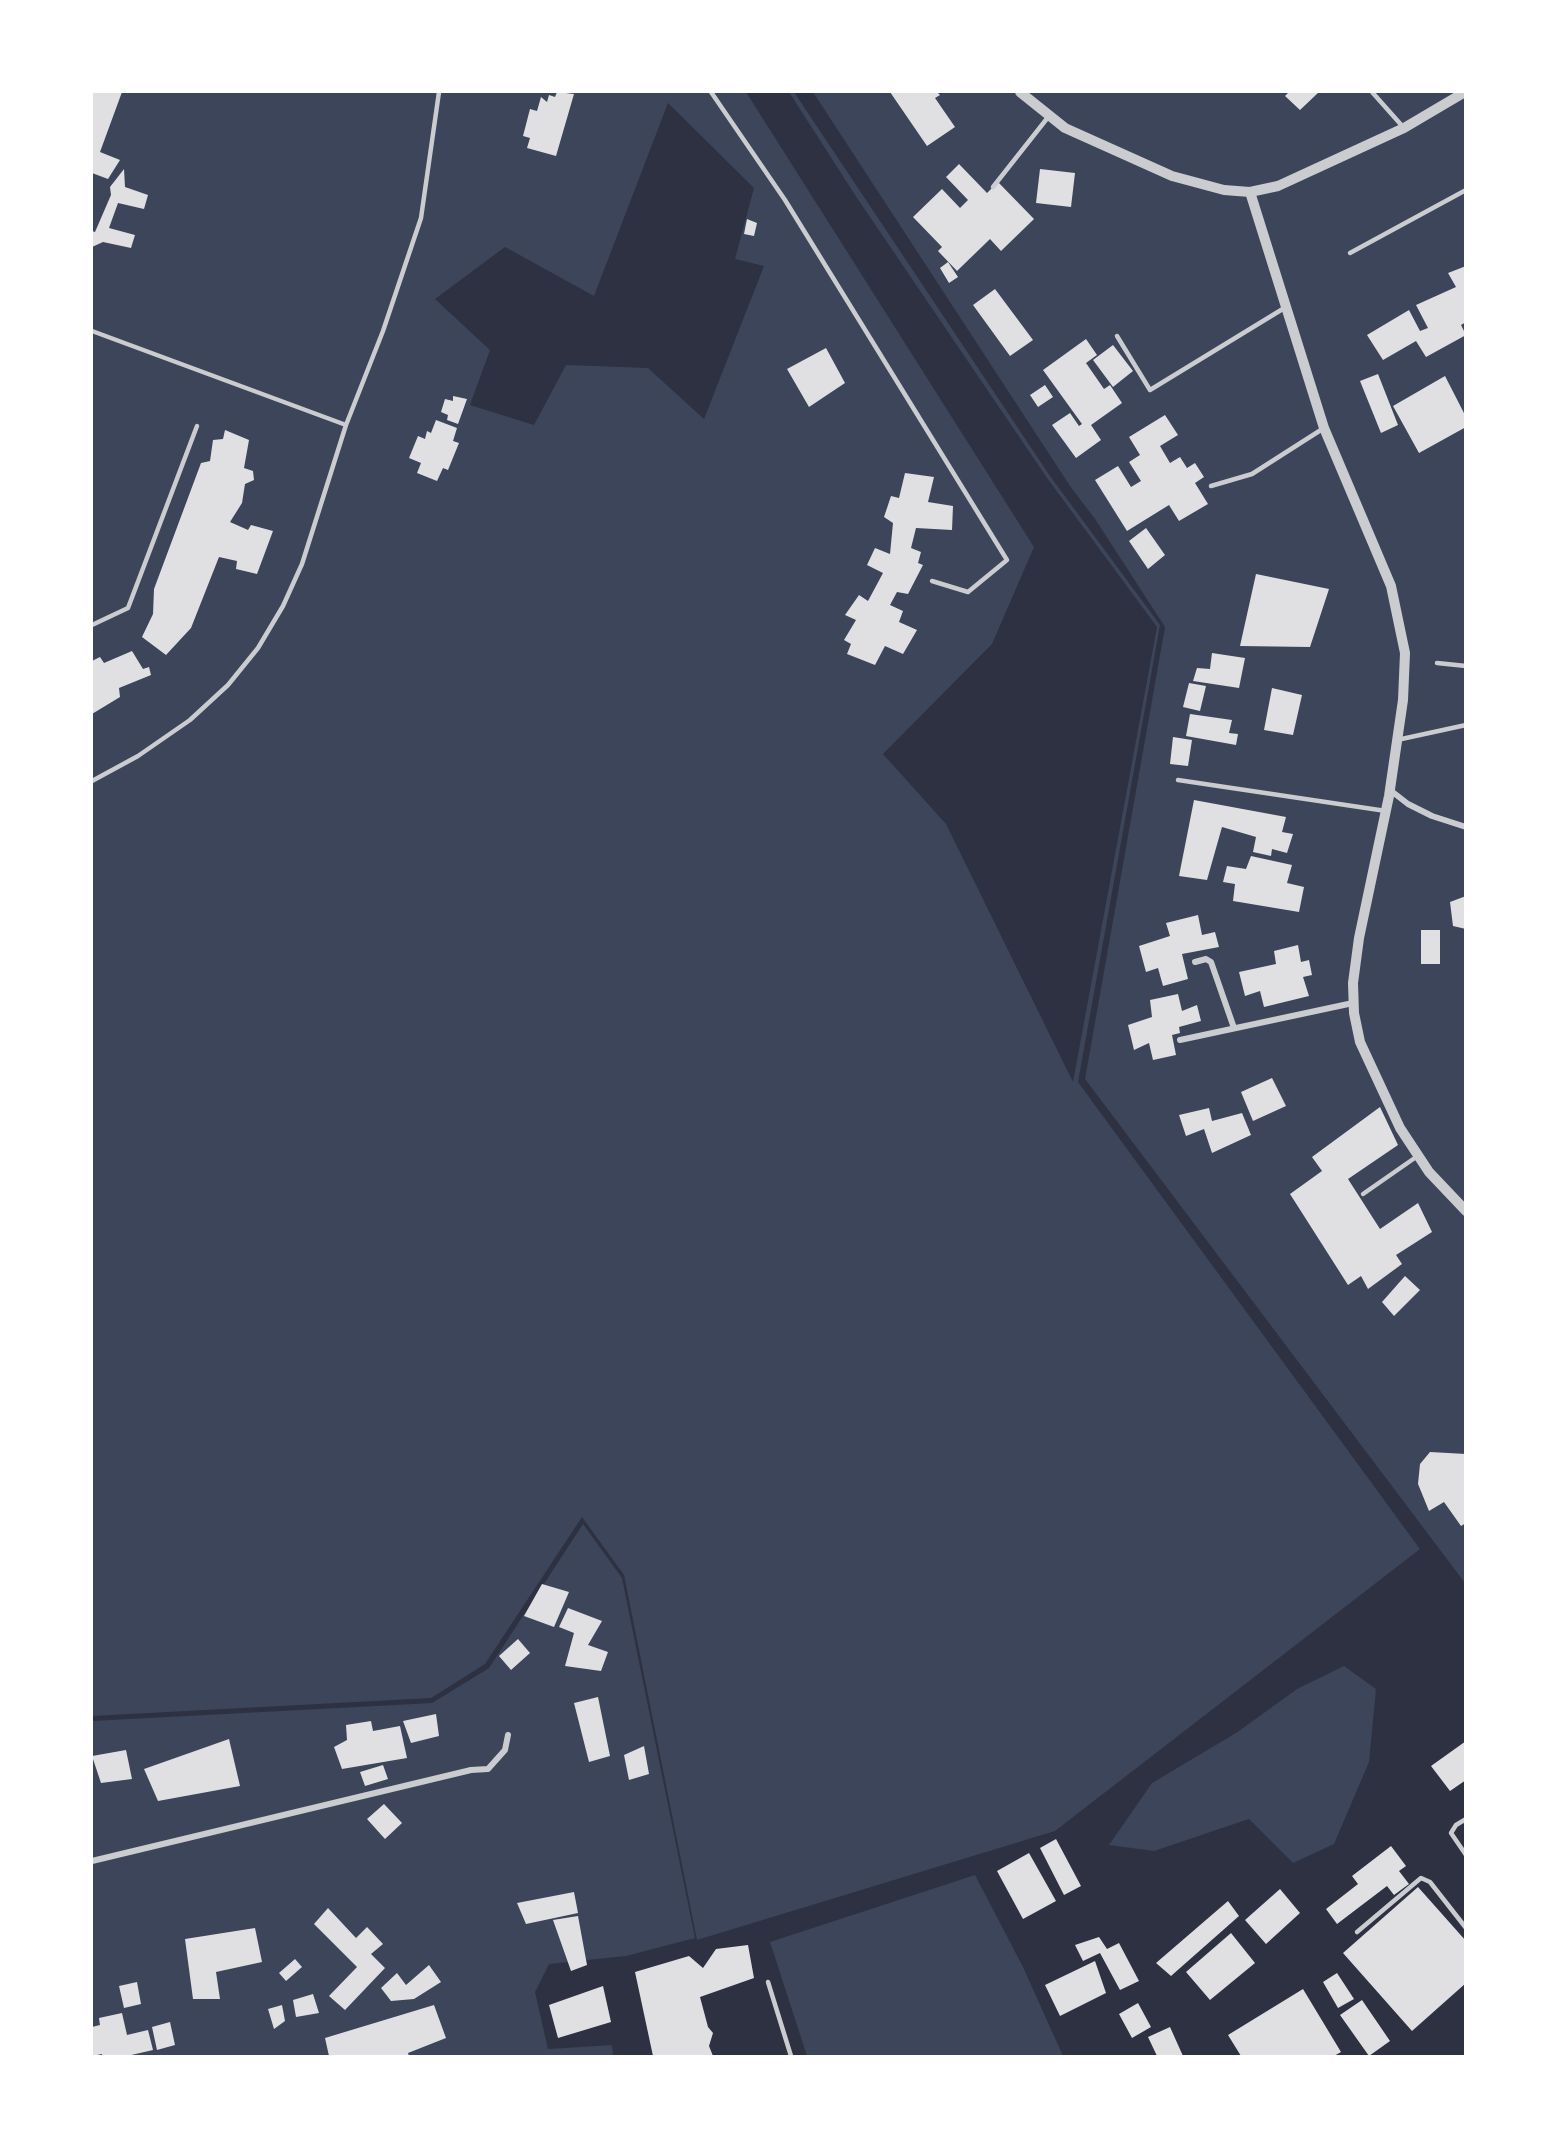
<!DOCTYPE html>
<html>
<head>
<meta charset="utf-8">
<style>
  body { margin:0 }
  #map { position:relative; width:1557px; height:2148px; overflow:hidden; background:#2d3142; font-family:"Alegreya Sans",sans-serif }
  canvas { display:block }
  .frame { position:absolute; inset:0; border:93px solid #fff; pointer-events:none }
</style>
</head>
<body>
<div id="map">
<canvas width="1557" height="2148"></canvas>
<div class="frame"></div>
</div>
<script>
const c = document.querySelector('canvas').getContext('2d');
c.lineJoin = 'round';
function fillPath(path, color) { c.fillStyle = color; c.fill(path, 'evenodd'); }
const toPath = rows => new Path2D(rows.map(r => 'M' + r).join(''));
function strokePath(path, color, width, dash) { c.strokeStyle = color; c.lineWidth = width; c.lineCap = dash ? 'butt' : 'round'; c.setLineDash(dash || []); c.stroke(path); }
fillPath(toPath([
  [92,92,746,92,1034,547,992,644,883,754,946,824,1073,1082,1157,627,1047,478,855,195,789,92,794,92,1050,476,1160,625,1078,1082,1420,1549,1055,1831,697,1940,624,1575,582,1517,485,1664,431,1698,92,1716],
  [668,103,754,188,735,259,764,266,704,419,648,368,566,365,534,425,470,405,490,350,435,299,505,247,594,296],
  [813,92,1465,92,1465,1583,1085,1079,1165,627,1095,519,1070,486],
  [583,1524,622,1578,695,1938,626,1956,549,1964,535,1992,548,2049,612,2045,613,2056,92,2056,92,1721,432,1703,489,1668],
  [1344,1666,1376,1689,1369,1762,1334,1844,1293,1863,1249,1819,1154,1851,1109,1845,1152,1783,1236,1733,1297,1689],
  [975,1875,1023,1967,1063,2056,807,2056,770,1942]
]), '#3c4559');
fillPath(toPath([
  [92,92,122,92,100,152,120,160,108,179,92,173],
  [557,92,574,94,556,156,527,148,530,138,523,136,530,109,537,111,541,97,547,102,549,95,555,97],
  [890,92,937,92,940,95,935,98,955,127,927,146],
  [1289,92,1319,92,1300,110,1285,96],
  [959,164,987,193,998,182,1034,219,1001,251,990,239,957,271,938,251,942,247,913,217,942,189,960,208,968,200,946,177],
  [124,169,125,187,148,195,144,209,118,203,109,228,135,235,131,248,103,242,92,247,92,231,95,232,111,195,110,187],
  [1040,169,1075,173,1071,207,1036,203],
  [747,219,757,223,754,236,744,234],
  [948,262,958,277,949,283,940,268],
  [1466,266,1466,322,1461,325,1466,335,1426,357,1416,341,1383,360,1367,335,1409,310,1420,331,1428,328,1416,305,1456,287,1448,273],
  [995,289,1033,340,1010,356,973,305],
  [1086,339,1097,355,1086,363,1104,389,1110,385,1122,403,1091,425,1101,440,1076,458,1052,425,1070,413,1079,426,1082,424,1043,370],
  [1113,345,1133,371,1113,387,1093,360],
  [826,348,845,383,809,407,787,369],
  [1378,374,1398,425,1381,433,1360,381],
  [1445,376,1466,417,1466,427,1419,453,1393,406],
  [1045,385,1053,397,1038,407,1030,395],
  [453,396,467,399,458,424,447,420,448,415,441,412,445,399,453,401],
  [1165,415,1178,435,1160,446,1170,463,1180,457,1187,468,1195,463,1204,477,1195,483,1208,504,1179,521,1169,505,1127,531,1095,480,1118,466,1131,487,1141,481,1129,462,1140,455,1129,437],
  [436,420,457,428,453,441,459,443,448,470,443,468,437,481,417,473,421,463,409,458,418,436,425,439,427,431,431,433],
  [225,430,249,440,244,468,253,471,254,480,245,484,242,503,230,522,248,530,251,525,273,531,257,574,236,569,237,561,219,557,191,628,166,655,142,637,153,614,154,589,201,463,210,461,213,440,223,439],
  [905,473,934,477,928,502,953,506,952,530,916,528,911,548,921,552,918,563,923,565,908,594,897,592,890,605,903,611,899,622,917,630,903,654,885,646,875,665,847,654,851,644,844,640,856,620,845,615,859,595,868,601,883,573,867,565,875,548,890,554,893,523,884,517,891,496,899,498],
  [1146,528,1165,555,1148,569,1129,541],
  [1256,574,1329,589,1310,647,1240,646],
  [132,651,143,669,149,667,151,675,119,688,120,697,92,714,92,661,100,657,104,663],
  [1212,653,1245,658,1239,688,1193,681,1197,668,1210,669],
  [1189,683,1206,686,1200,711,1183,707],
  [1272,688,1302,695,1293,735,1264,730],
  [1190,714,1232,720,1229,733,1238,734,1236,745,1186,736],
  [1173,737,1192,740,1188,766,1170,764],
  [1194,800,1286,817,1282,832,1293,834,1287,853,1272,849,1271,856,1253,852,1256,837,1222,827,1207,880,1179,876],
  [1251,856,1292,865,1287,883,1304,887,1299,912,1233,901,1235,884,1223,882,1227,866,1246,869],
  [1466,896,1466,929,1453,926,1450,902],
  [1198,915,1202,935,1215,932,1219,947,1182,954,1188,979,1163,986,1158,968,1146,972,1139,946,1170,936,1166,923],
  [1421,930,1440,930,1440,964,1421,964],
  [1298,945,1301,962,1309,960,1312,975,1303,977,1309,996,1264,1007,1260,991,1245,996,1239,972,1276,964,1274,951],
  [1178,994,1182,1011,1197,1005,1201,1021,1179,1027,1180,1033,1172,1035,1176,1055,1153,1060,1149,1043,1134,1050,1128,1025,1152,1017,1150,1000],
  [1272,1078,1286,1106,1253,1121,1241,1092],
  [1380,1107,1398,1145,1348,1179,1380,1229,1418,1203,1432,1232,1396,1255,1402,1264,1368,1289,1361,1276,1348,1285,1290,1194,1322,1171,1312,1157],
  [1209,1108,1212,1121,1242,1113,1251,1135,1212,1153,1204,1129,1186,1136,1179,1115],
  [1405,1276,1420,1290,1394,1316,1382,1302],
  [1430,1452,1466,1454,1466,1523,1461,1526,1444,1502,1429,1511,1418,1484,1420,1464],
  [542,1584,569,1592,554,1627,524,1616],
  [568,1608,602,1621,588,1645,608,1652,601,1671,565,1666,574,1633,559,1627],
  [518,1639,530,1653,511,1670,499,1656],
  [598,1697,610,1756,589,1762,574,1703],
  [436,1714,439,1736,411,1743,403,1721],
  [371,1721,373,1731,400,1726,407,1758,342,1769,334,1747,347,1740,346,1725],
  [229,1739,240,1786,158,1801,144,1769],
  [1466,1741,1466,1780,1450,1791,1431,1766],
  [644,1746,649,1774,629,1780,624,1755],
  [126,1750,132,1779,101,1783,92,1756],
  [383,1765,388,1779,365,1786,360,1772],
  [384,1804,402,1823,385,1839,367,1819],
  [1056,1839,1081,1886,1064,1895,1040,1848],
  [1391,1846,1406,1866,1399,1871,1409,1884,1394,1895,1387,1886,1337,1924,1326,1909,1358,1884,1352,1876],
  [1029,1853,1056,1901,1023,1919,997,1871],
  [1418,1887,1466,1941,1466,1983,1412,2031,1343,1953],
  [1280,1889,1300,1913,1266,1944,1245,1920],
  [574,1892,578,1913,526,1924,517,1903],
  [1228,1901,1239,1916,1171,1976,1156,1963],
  [328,1908,356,1938,367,1927,383,1944,371,1954,385,1968,345,2010,329,1996,357,1967,314,1924],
  [578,1916,587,1965,571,1971,553,1920],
  [255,1928,262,1962,216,1972,220,1999,193,1999,185,1939],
  [1231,1933,1255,1963,1210,2000,1186,1972],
  [1099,1937,1107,1949,1119,1943,1139,1981,1120,1990,1100,1953,1083,1961,1075,1945],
  [748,1945,754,1978,700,1997,708,2027,713,2033,709,2046,713,2056,653,2056,635,1972,689,1956,703,1968,716,1949],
  [295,1959,302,1967,286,1981,279,1973],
  [1095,1961,1106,1993,1060,2016,1045,1985],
  [429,1965,441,1982,414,1999,391,2001,381,1988,397,1973,406,1985],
  [1337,1973,1354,1999,1338,2008,1323,1982],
  [137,1982,141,2004,124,2008,119,1986],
  [603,1986,611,2022,558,2038,549,2005],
  [1303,1989,1341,2052,1334,2056,1241,2056,1228,2035],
  [313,1994,319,2013,296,2017,293,2000],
  [1362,2000,1390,2041,1369,2056,1340,2015],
  [1138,2003,1151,2027,1132,2038,1119,2014],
  [282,2005,285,2021,274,2029,268,2009],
  [434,2005,446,2038,408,2053,409,2056,329,2056,325,2038],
  [122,2013,127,2035,148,2030,153,2050,127,2056,102,2056,102,2054,92,2056,92,2027,100,2025,99,2018],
  [170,2022,175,2045,157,2050,152,2027],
  [1170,2027,1183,2056,1157,2056,1148,2037]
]), '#e0e0e3');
strokePath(toPath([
  [711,92,785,200,1007,560,968,592,932,581],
  [1372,92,1404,128],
  [993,187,1049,116],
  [1350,253,1466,190],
  [92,331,346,425],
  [1117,336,1150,390,1286,307],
  [1211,486,1252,474,1324,428],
  [92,625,128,608,197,426],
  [1437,663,1466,666],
  [1397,740,1466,725],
  [1178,780,1386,811],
  [92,781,138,756,190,720,228,685,258,648,283,606,302,564,346,425,383,331,421,218,439,92],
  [1363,1194,1419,1155],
  [1466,1819,1456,1825,1451,1833,1466,1855],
  [1357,1932,1421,1878,1430,1882,1466,1928],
  [768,1982,791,2056]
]), '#caccd0', 4.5);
strokePath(toPath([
  [1390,790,1408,804,1432,816,1466,827],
  [1195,962,1206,959,1211,962,1234,1028],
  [1180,1040,1353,1003],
  [92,1861,471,1770,488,1769,505,1750,508,1735]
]), '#caccd0', 6);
strokePath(toPath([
  [1020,92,1065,128,1172,176,1224,190,1250,192,1278,186,1404,128,1465,92],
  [1250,192,1324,428,1391,586,1405,653,1403,700,1389,796,1359,938,1353,983,1354,1013,1360,1042,1400,1128,1429,1172,1466,1211]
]), '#caccd0', 10);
</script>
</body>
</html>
